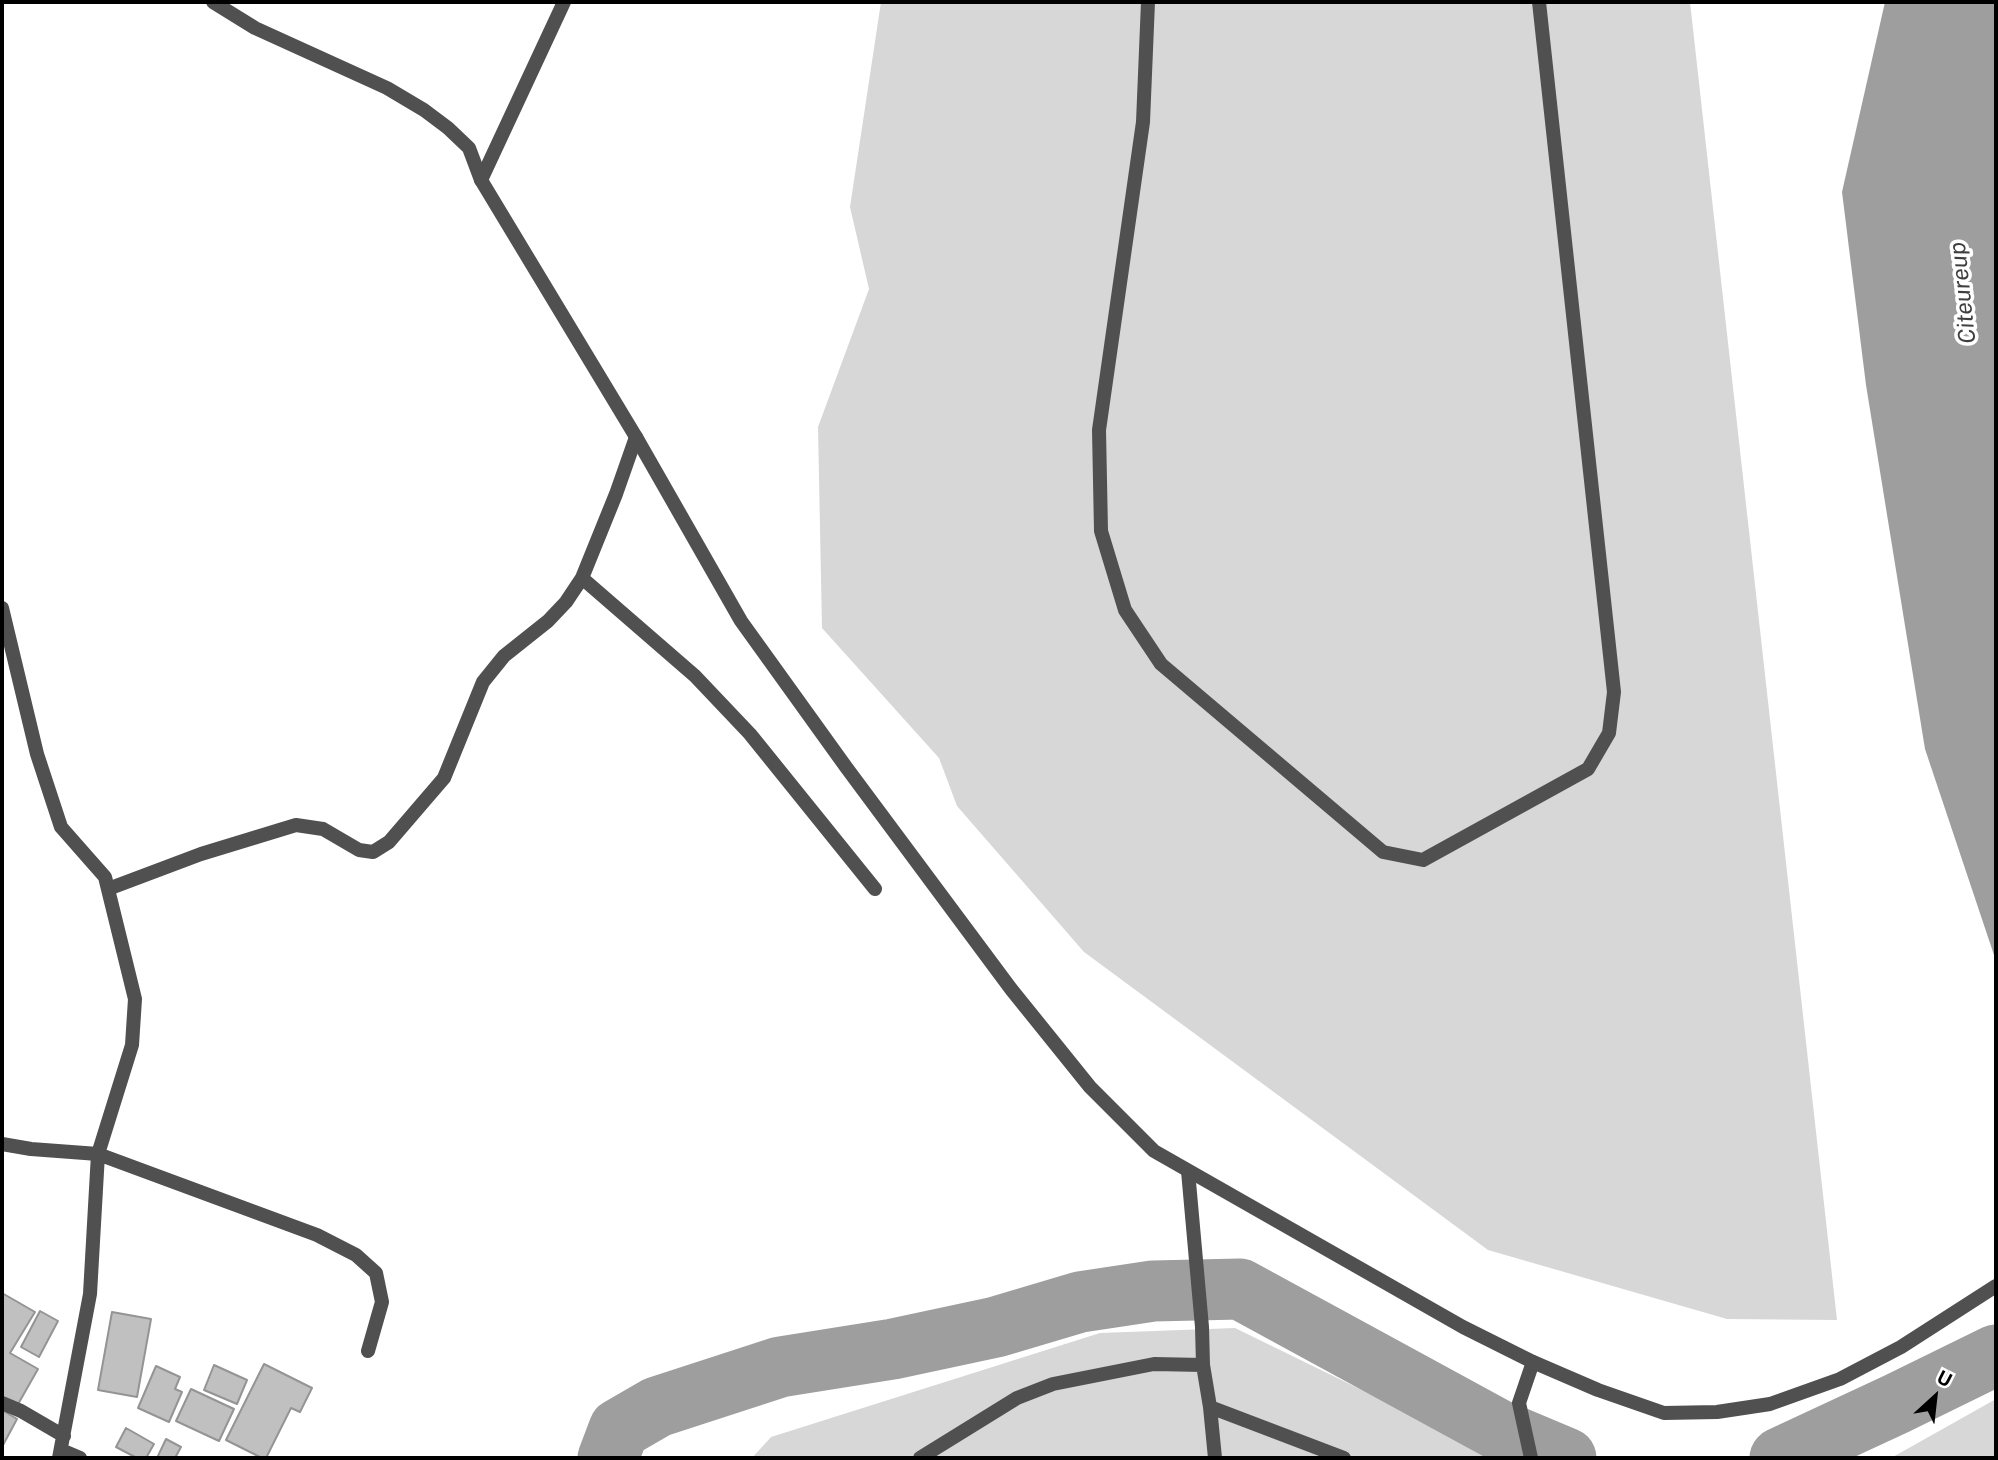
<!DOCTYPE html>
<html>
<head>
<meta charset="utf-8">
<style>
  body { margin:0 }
  #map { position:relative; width:1998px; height:1460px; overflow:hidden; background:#fff; font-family:"Public Sans",sans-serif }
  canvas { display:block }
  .frame { position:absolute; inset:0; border:4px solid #000; pointer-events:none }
  .north { position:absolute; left:1900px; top:1362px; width:70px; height:70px; -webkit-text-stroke:5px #fff; paint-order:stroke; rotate:27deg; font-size:19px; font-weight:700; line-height:28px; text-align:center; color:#000 }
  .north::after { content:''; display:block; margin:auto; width:24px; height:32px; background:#000; clip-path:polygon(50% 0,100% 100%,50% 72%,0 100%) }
</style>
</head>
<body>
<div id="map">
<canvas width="1998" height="1460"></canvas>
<div class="frame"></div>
<div class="north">U</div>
</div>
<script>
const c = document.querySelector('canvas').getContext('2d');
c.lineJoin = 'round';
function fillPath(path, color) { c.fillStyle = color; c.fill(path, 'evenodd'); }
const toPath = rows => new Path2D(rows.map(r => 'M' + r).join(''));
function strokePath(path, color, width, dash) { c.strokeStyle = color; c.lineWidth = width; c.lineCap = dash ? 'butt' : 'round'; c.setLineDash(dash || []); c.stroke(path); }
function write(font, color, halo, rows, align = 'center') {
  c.font = font + ' "Public Sans",sans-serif'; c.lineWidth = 7; c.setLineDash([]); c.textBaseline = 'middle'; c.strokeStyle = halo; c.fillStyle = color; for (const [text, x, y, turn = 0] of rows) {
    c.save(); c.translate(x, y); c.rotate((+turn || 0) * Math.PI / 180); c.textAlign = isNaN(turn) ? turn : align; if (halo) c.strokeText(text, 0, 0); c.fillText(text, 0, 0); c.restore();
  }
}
fillPath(toPath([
  [881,2,1690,2,1837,1320,1727,1319,1488,1250,1084,952,957,806,939,758,822,628,818,427,869,289,850,207],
  [1235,1328,1501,1458,752,1458,771,1437,1100,1333],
  [1996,1399,1996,1458,1891,1458]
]), '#d7d7d7');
fillPath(toPath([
  [1885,2,1996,2,1996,961,1925,749,1866,385,1842,192]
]), '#9e9e9e');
strokePath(toPath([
  [608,1458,619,1429,657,1407,780,1367,893,1349,996,1327,1080,1302,1153,1291,1240,1289,1497,1429,1566,1458],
  [1780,1458,1896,1404,1996,1355]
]), '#9e9e9e', 61);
const building = toPath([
  [2,1293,35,1312,10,1353,38,1369,17,1406,2,1397,2,1293],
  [40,1311,58,1321,39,1357,21,1347,40,1311],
  [112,1312,151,1319,137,1397,98,1390,112,1312],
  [264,1364,312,1388,300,1412,291,1408,266,1458,262,1458,226,1440,264,1364],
  [214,1365,247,1380,237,1404,204,1390,214,1365],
  [156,1366,180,1377,175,1389,182,1392,169,1422,138,1408,156,1366],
  [191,1389,234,1409,219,1441,176,1421,191,1389],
  [2,1410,17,1419,2,1447,2,1410],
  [126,1428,154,1444,146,1458,137,1458,116,1447,126,1428],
  [166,1439,181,1447,175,1458,157,1458,166,1439]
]);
fillPath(building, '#c0c0c0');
strokePath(building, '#949494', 2);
strokePath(toPath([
  [1148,2,1143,122,1099,430,1101,531,1125,610,1161,664,1383,852,1423,860,1588,769,1609,733,1614,692,1539,2],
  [1188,1171,1202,1327,1203,1365,1210,1407,1344,1458],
  [1210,1407,1215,1458],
  [920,1458,1017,1398,1053,1384,1154,1364,1203,1365]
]), '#505050', 14);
strokePath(toPath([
  [481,180,564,2],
  [582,578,695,676,750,734,875,889],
  [2,608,37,754,61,827,105,877,135,999,132,1045,98,1154,90,1294,59,1458],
  [108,889,201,854,296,825,323,829,359,850,373,852,389,842,444,778,483,682,504,656,548,621,566,602,582,578,616,494,636,437],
  [2,1144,31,1149,98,1154,317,1235,356,1255,376,1273,382,1302,368,1351],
  [2,1403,21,1411,64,1436],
  [61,1450,80,1458],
  [1531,1458,1519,1403,1533,1362]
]), '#505050', 14);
strokePath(toPath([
  [213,2,255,28,387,88,424,110,448,128,469,148,481,180,636,437,741,621,846,767,1011,989,1090,1087,1154,1151,1463,1327,1533,1362,1598,1390,1664,1413,1717,1412,1770,1404,1840,1379,1901,1347,1996,1286]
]), '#505050', 14);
write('italic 23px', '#3f3f3f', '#fff', [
  ["Citeureup",1963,293,-96]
]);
</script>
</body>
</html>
